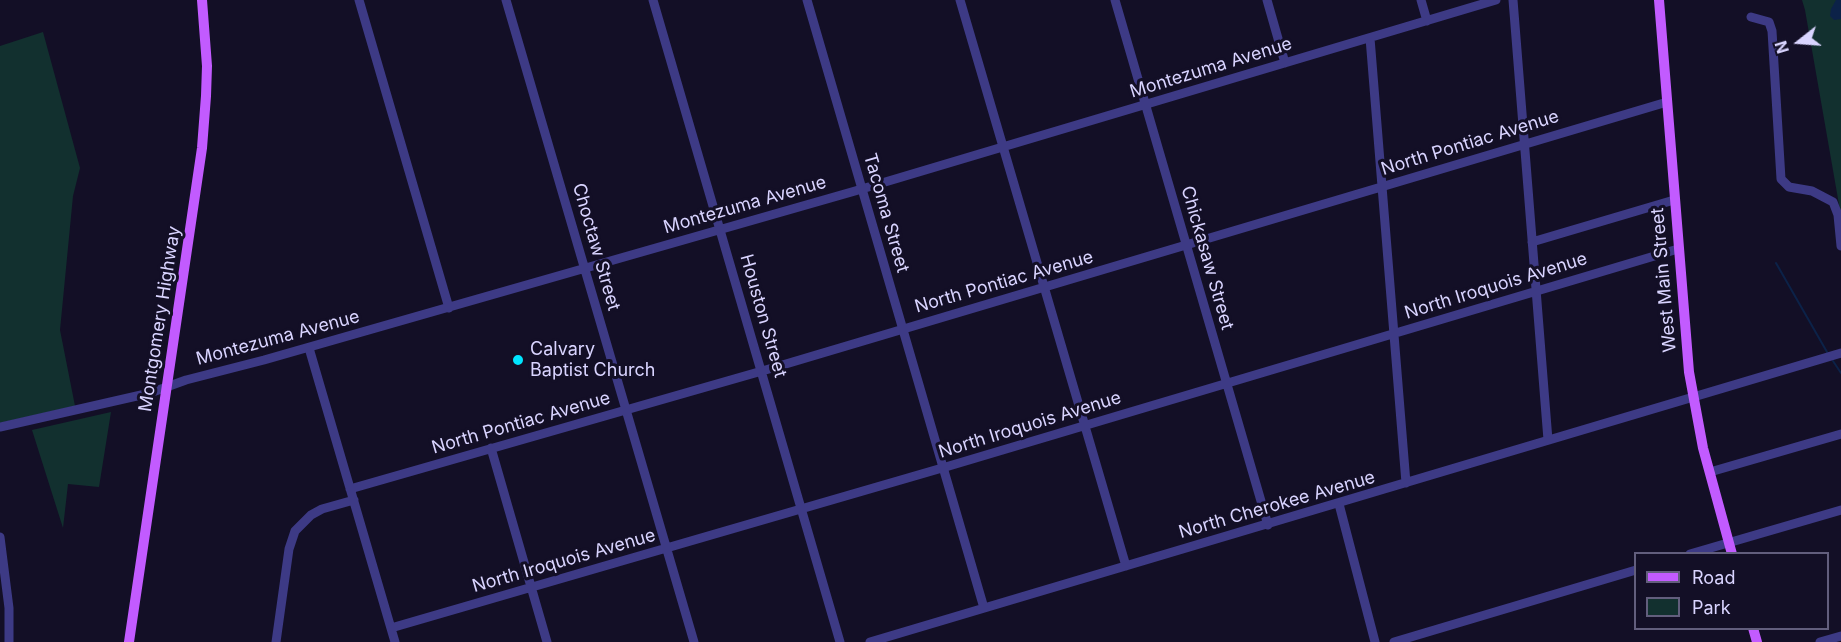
<!DOCTYPE html>
<html>
<head>
<meta charset="utf-8">
<style>
  body { margin:0 }
  #map { position:relative; width:1841px; height:642px; overflow:hidden; background:#130f26; font-family:Inter,sans-serif }
  canvas { display:block }
  .legend { position:absolute; left:1634px; top:552px; width:195px; height:78px; box-sizing:border-box; background:#130f26; border:2px solid #625e7d; margin:0; padding:8px 10px; list-style:none; font-size:18px; color:#d9d4ff }
  .legend li { display:flex; align-items:center; gap:12px; height:30px }
  .legend b { width:30px; border:2px solid #625e7d }
  .north { position:absolute; left:1769px; top:12px; width:60px; height:60px; -webkit-text-stroke:4px #130f26; paint-order:stroke; rotate:253deg; font-size:16px; font-weight:700; line-height:24px; text-align:center; color:#d9d4ff }
  .north::after { content:''; display:block; margin:auto; width:21px; height:27px; background:#d9d4ff; clip-path:polygon(50% 0,100% 100%,50% 72%,0 100%) }
</style>
</head>
<body>
<div id="map">
<canvas width="1841" height="642"></canvas>
<ul class="legend">
<li><b style="height:8px;background:#c25bff"></b>Road</li>
<li><b style="height:16px;background:#12302f"></b>Park</li>
</ul>
<div class="north">N</div>
</div>
<script>
const c = document.querySelector('canvas').getContext('2d');
c.lineJoin = 'round';
function fillPath(path, color) { c.fillStyle = color; c.fill(path, 'evenodd'); }
const toPath = rows => new Path2D(rows.map(r => 'M' + r).join(''));
function strokePath(path, color, width, dash) { c.strokeStyle = color; c.lineWidth = width; c.lineCap = dash ? 'butt' : 'round'; c.setLineDash(dash || []); c.stroke(path); }
function write(font, color, halo, rows, align = 'center') {
  c.font = font + ' Inter,sans-serif'; c.lineWidth = 6; c.setLineDash([]); c.textBaseline = 'middle'; c.strokeStyle = halo; c.fillStyle = color; for (const [text, x, y, turn = 0] of rows) {
    c.save(); c.translate(x, y); c.rotate((+turn || 0) * Math.PI / 180); c.textAlign = isNaN(turn) ? turn : align; if (halo) c.strokeText(text, 0, 0); c.fillText(text, 0, 0); c.restore();
  }
}
fillPath(toPath([
  [1802,0,1841,0,1841,216,1805,10],
  [43,32,80,168,73,196,60,330,75,406,0,423,0,46],
  [111,412,99,487,68,484,63,528,32,430]
]), '#12302f');
fillPath(toPath([
  [1836,0,1841,0,1841,19,1834,20,1830,16,1831,9]
]), '#0c2248');
strokePath(toPath([
  [1776,263,1827,352],
  [1833,361,1841,373]
]), '#0c2248', 2);
strokePath(toPath([
  [359,0,449,308],
  [506,0,694,642],
  [653,0,840,642],
  [807,0,984,608],
  [960,0,1126,566],
  [1115,0,1268,525],
  [1267,0,1285,63],
  [1421,0,1427,21],
  [1513,0,1548,440],
  [1751,17,1769,22,1772,31,1781,179,1789,187,1812,191,1833,202,1838,215,1841,246],
  [1370,38,1406,483],
  [1532,242,1674,200],
  [309,348,395,642],
  [0,427,150,393,186,380,264,360,855,191,1496,0],
  [491,448,547,642],
  [1710,472,1841,434],
  [350,489,769,369,1667,102],
  [1339,504,1375,642],
  [0,537,9,608,9,642],
  [1690,554,1841,510],
  [391,628,949,466,1678,249],
  [276,642,289,549,295,531,311,515,322,509,354,500],
  [870,642,1841,353],
  [1394,642,1636,570],
  [1820,642,1841,636]
]), '#3d3a85', 9);
strokePath(toPath([
  [1659,0,1689,372,1703,448,1732,554],
  [1753,628,1757,642],
  [129,642,202,148,206,96,207,66,202,0]
]), '#c25bff', 10);
for (const [x, y, r, color] of [
  [518,360,6,"#00e5ff"]
]) { const dot = new Path2D(); dot.arc(x, y, r, 0, 2 * Math.PI); c.fillStyle = color; c.fill(dot); strokePath(dot, '#130f26', 2); }
write('18px', '#d9d4ff', '#130f26', [
  ["Montezuma Avenue",1211,68,-17],
  ["North Pontiac Avenue",1470,143,-17],
  ["Montezuma Avenue",745,205,-16],
  ["Tacoma Street",886,213,74],
  ["Choctaw Street",596,247,74],
  ["Chickasaw Street",1207,258,74],
  ["West Main Street",1664,280,-95],
  ["North Pontiac Avenue",1004,282,-16],
  ["North Iroquois Avenue",1496,286,-17],
  ["Houston Street",763,316,74],
  ["Montgomery Highway",160,319,-81],
  ["Montezuma Avenue",278,338,-15],
  ["North Pontiac Avenue",521,423,-16],
  ["North Iroquois Avenue",1030,425,-17],
  ["North Cherokee Avenue",1277,505,-16],
  ["North Iroquois Avenue",564,561,-16]
]);
write('18px', '#d9d4ff', '#130f26', [
  ["Calvary",530,350],
  ["Baptist Church",530,371]
], 'left');
</script>
</body>
</html>
